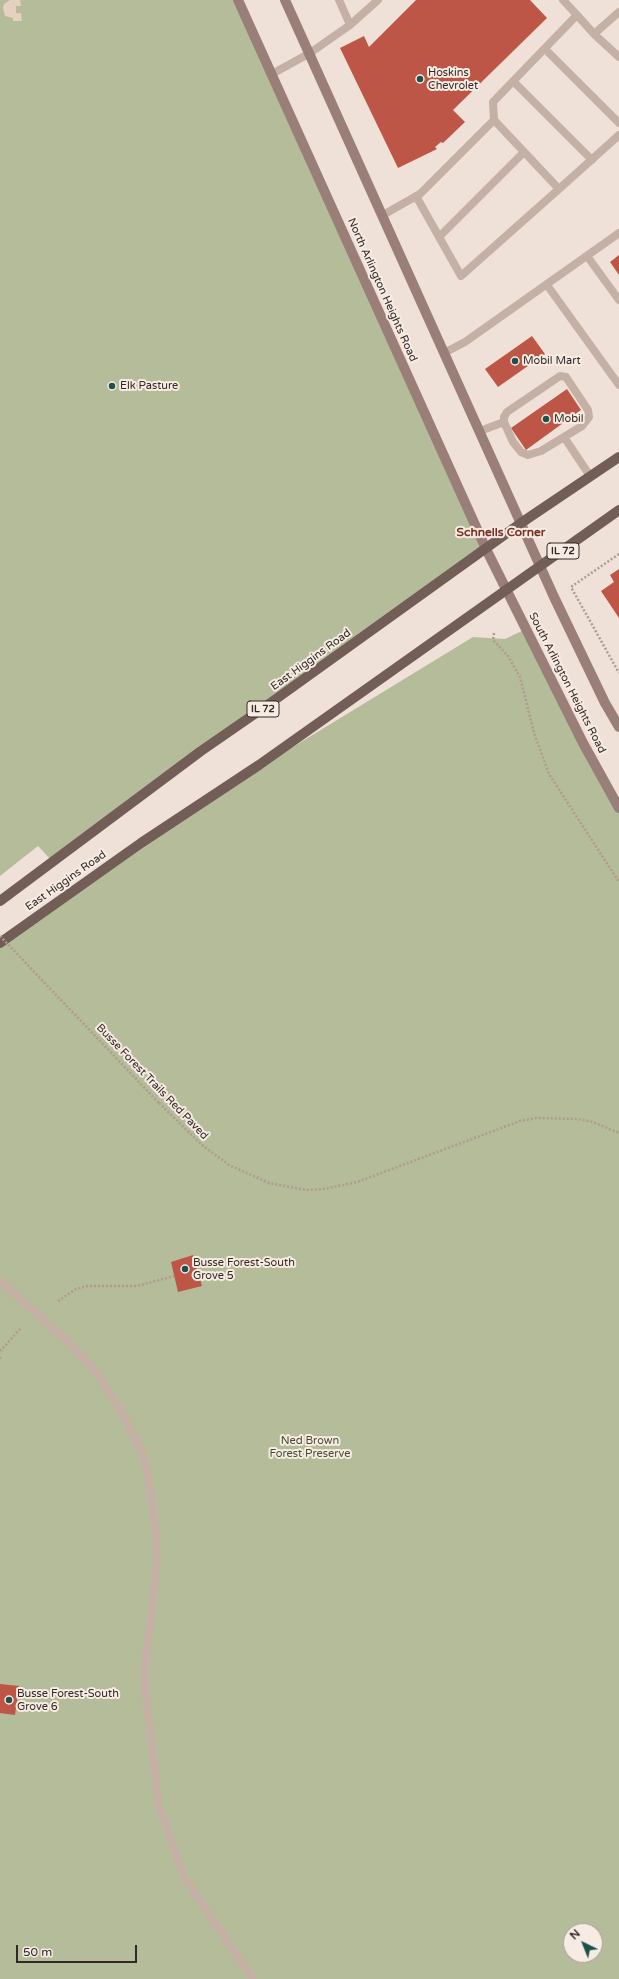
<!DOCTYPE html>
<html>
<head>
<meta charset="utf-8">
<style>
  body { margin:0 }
  #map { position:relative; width:619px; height:1979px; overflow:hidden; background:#efe1d8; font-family:"Varela Round",sans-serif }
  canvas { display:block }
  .north { position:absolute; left:563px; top:1923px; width:40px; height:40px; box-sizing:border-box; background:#f7ece3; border:1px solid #a89e97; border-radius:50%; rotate:317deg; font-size:11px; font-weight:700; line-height:16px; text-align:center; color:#322826 }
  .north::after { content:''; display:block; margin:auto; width:14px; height:18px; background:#1e504d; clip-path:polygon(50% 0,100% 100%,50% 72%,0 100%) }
  .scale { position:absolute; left:16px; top:1945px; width:121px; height:18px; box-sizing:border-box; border:2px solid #322826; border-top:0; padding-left:5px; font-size:12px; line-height:14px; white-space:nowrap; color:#322826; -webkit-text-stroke:3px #f7ece3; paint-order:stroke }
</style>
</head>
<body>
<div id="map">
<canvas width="619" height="1979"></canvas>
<div class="north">N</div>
<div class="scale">50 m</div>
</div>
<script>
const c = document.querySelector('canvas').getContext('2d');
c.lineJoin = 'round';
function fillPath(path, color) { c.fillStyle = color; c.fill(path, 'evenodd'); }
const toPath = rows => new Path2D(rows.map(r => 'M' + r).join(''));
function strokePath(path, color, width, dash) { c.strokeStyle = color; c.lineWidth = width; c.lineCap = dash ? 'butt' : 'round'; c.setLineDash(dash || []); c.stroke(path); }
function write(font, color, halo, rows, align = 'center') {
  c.font = font + ' "Varela Round",sans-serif'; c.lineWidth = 4; c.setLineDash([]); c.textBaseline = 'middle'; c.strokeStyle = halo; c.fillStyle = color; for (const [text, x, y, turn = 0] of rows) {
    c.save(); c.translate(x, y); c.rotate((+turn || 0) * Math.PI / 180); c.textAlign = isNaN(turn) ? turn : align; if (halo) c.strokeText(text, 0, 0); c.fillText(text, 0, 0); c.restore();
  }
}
fillPath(toPath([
  [0,0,234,0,486,549,53,862,38,846,0,876],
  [524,630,619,808,619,1979,0,1979,0,943,206,800,473,637,505,639],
  [571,1931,595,1931,595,1955,571,1955]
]), '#b5bc99');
fillPath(toPath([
  [10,0,20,0,21,6,16,6,16,13,21,13,22,21,13,21,13,18,5,16,3,8,4,4]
]), '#e6d0bf');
fillPath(toPath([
  [416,0,530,0,547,18,453,110,465,122,443,143,441,142,435,147,437,149,398,168,340,48,364,36,369,47],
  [619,255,619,275,610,262],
  [532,336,545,354,498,387,485,369],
  [567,389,581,410,526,450,511,428],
  [619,569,619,618,601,591,614,582,610,575],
  [193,1255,202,1286,178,1292,171,1262],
  [0,1684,19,1686,15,1715,0,1713]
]), '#bd5647');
strokePath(toPath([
  [619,554,571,587,619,673],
  [494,633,493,640,508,656,520,677,534,733,549,774,619,882],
  [159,1103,202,1145,229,1165,269,1183,306,1190,324,1189,357,1182,520,1121,536,1118,578,1119,593,1122,619,1133],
  [58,1301,76,1289,87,1286,137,1286,174,1276],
  [0,1351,21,1328],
  [0,1357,0,1360]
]), '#b19a8f', 2.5, [2, 2]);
strokePath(toPath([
  [339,0,350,25],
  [563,0,577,15],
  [594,34,619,57],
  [545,49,619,123],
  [272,74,310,53,350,25,378,0],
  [513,81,592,160],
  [494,120,559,189,619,135],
  [416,196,461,276,559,189],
  [383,215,420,194,494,120,493,102,577,15,594,34,619,12],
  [439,237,524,152],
  [587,256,619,300],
  [547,285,619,385],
  [444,353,465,342,619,233],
  [504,422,504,417,507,412,560,376,566,377,588,410,589,417,582,426,564,437],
  [480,431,504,422,513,442,521,452,528,455,541,451,564,437,590,476],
  [0,1281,67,1341,98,1374,116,1403,140,1448,147,1469,156,1532,157,1562,144,1677,159,1806,184,1877,253,1979]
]), '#c5b0a5', 8);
strokePath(toPath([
  [238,0,486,549,583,743,619,808],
  [285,0,554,597,605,703,619,727]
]), '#997f77', 10);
strokePath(toPath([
  [0,901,201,751,269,704,521,523,619,457],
  [0,943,141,843,259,765,619,510]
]), '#735d57', 10);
strokePath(toPath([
  [0,936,159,1103]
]), '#b19a8f', 2.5, [2, 2]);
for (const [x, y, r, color] of [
  [420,79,4,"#1e504d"],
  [515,361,4,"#1e504d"],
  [112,386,4,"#1e504d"],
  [546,419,4,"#1e504d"],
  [185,1269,4,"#1e504d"],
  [9,1700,4,"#1e504d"]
]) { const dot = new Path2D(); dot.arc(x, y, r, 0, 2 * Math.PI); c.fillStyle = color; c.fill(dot); strokePath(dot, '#f7ece3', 1.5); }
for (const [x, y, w] of [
  [563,551,32],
  [263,709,32]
]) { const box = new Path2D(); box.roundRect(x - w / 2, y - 8, w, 16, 3); c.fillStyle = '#f7ece3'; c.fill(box); strokePath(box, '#322826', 1); }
write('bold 10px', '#322826', null, [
  ["IL 72",563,551],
  ["IL 72",263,709]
]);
write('11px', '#322826', '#f7ece3', [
  ["Hoskins",428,73],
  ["Chevrolet",428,86],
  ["Mobil Mart",523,361],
  ["Elk Pasture",120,386],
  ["Mobil",554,419],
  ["Busse Forest-South",193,1263],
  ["Grove 5",193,1276],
  ["Busse Forest-South",17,1694],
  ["Grove 6",17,1707]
], 'left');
write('11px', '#322826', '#f7ece3', [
  ["North Arlington Heights Road",382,290,66],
  ["East Higgins Road",311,660,-36],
  ["South Arlington Heights Road",567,683,63],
  ["East Higgins Road",66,881,-35],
  ["Busse Forest Trails Red Paved",152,1082,46]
]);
write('11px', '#454e2b', '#f7ece3', [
  ["Ned Brown",310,1441],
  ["Forest Preserve",310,1454]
]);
write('bold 12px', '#7b2f25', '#f7ece3', [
  ["Schnells Corner",501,533]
]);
</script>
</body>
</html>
